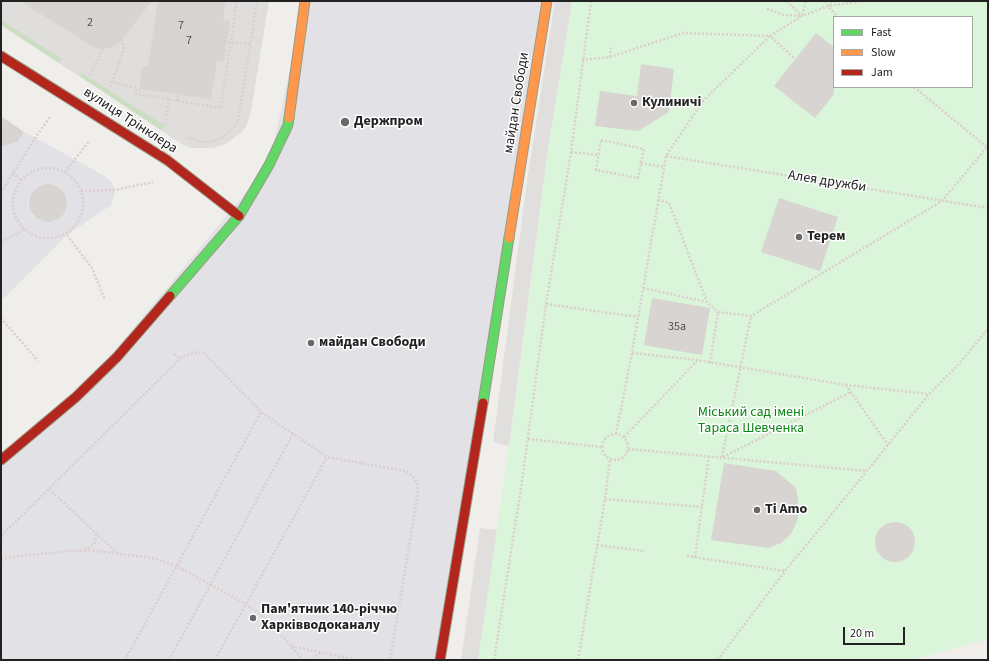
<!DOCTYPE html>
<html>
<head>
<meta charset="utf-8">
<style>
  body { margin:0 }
  #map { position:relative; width:989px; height:661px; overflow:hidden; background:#f0eeeb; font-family:"Source Sans 3",sans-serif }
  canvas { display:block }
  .frame { position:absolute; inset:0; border:2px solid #222; pointer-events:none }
  .legend { position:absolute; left:833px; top:16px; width:140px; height:72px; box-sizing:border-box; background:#fff; border:1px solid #a7a7a7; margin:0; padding:5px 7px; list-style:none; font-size:12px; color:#222 }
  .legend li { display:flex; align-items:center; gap:8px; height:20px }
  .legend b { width:20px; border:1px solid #a7a7a7 }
  .scale { position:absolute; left:843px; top:627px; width:62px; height:18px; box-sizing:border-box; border:2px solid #222; border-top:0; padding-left:5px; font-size:12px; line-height:14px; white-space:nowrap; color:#222; -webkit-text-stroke:3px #fff; paint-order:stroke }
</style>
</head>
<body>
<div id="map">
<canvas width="989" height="661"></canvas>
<div class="frame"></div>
<ul class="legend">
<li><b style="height:5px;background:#63d668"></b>Fast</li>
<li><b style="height:5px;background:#ff974d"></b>Slow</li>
<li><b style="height:5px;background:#b3261e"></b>Jam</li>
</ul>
<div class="scale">20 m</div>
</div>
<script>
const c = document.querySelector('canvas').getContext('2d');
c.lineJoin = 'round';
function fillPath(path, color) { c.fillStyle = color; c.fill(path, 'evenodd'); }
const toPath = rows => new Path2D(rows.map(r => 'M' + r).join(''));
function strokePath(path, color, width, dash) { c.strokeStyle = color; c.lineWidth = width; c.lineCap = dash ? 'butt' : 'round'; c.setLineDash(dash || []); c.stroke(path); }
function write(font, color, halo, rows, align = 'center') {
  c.font = font + ' "Source Sans 3",sans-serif'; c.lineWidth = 3; c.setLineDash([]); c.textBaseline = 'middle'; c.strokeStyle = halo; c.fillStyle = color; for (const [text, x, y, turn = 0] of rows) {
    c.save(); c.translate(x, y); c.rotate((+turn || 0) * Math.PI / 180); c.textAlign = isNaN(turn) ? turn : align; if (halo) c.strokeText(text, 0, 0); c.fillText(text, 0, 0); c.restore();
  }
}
fillPath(toPath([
  [1,1,269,1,251,111,247,124,243,131,226,144,213,148,192,148,185,146,1,25]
]), '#dfdedc');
fillPath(toPath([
  [1,20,62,59,59,63,1,25],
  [82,73,165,126,161,130,80,76]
]), '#cbdec1');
fillPath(toPath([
  [572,1,988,1,988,639,912,660,478,660,517,391,548,149],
  [834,17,972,17,972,87,834,87]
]), '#daf5da');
fillPath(toPath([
  [555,1,572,1,548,149,509,446,493,442,527,181],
  [480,528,497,530,478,660,461,660]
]), '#e0dfde');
fillPath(toPath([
  [305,1,547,1,440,660,1,660,1,460,76,397,269,165],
  [25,132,101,174,111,181,115,190,114,196,111,205,67,235,1,301,1,147,18,142],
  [48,183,60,187,67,198,67,204,66,210,57,220,51,222,45,222,39,220,33,216,28,204,29,198,36,187]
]), '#e2e1e5');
fillPath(toPath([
  [20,1,122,1,151,2,119,43,111,48,103,49,95,48],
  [162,1,226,1,223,20,230,21,224,62,217,61,211,99,139,89,143,66,148,66,158,2,162,2],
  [816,33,834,47,834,94,815,118,774,86],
  [641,64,674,69,669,112,638,131,595,126,600,91,637,96],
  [1,116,24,132,18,142,1,147],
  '29 203a19 19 0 1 1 38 0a19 19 0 1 1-38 0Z',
  [779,198,838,217,820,271,761,252],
  [652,298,710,308,702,355,644,345],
  [724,463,776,471,796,488,798,501,798,519,791,534,781,543,768,548,711,540],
  '875 542a20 20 0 1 1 40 0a20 20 0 1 1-40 0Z'
]), '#d7d4d2');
const fast = toPath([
  [170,296,239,216,269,165,288,125,289,118],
  [483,403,509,238]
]);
const slow = toPath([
  [289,118,305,1],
  [509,238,547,1]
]);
const jam = toPath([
  [1,56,167,160,239,216],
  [1,460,76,397,117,357,170,296],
  [440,660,483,403]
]);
strokePath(fast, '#999a82', 11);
strokePath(slow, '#999a82', 11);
strokePath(jam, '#999a82', 11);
strokePath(toPath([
  [787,1,802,16],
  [825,1,828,6,838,17],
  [828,6,832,1],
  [767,9,784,15,802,16],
  [802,15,806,1],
  [122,39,124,49,112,82,137,88,136,94,221,108,237,1],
  [220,41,250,44],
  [610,57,611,48],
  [582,60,610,57,683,33,770,36,802,16,828,6,865,1],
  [90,75,103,49],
  [110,87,112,82],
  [914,87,988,148],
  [177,101,178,94],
  [165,124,169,99],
  [187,138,202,142,209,142,222,138,234,128,238,120,257,1],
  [601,140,644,149,638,178,596,170,601,140],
  [571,152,599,155],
  [666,156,988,208],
  [641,163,664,167],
  '13 203a35 35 0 1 1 70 0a35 35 0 1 1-70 0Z',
  [65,172,89,141],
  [13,173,21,180],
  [81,191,115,190,153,182],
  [1,193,35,138,50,117],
  [658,200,669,203,707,302,718,312,751,316,942,201,988,146],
  [67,235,92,268,105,300],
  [1,242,24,230],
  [643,288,707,302],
  [546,304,638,317],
  [1,318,38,361],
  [632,353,697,360,846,385,928,394],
  [174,354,180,359],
  [710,363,718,312],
  [846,385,888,445],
  '602 447a13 13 0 1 1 26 0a13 13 0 1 1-26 0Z',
  [616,434,632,353,666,156,703,101,770,36,795,59],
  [624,437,697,361],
  [528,439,602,447],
  [628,449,866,471],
  [722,457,751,316],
  [723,457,851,392],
  [49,489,116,552],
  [605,499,702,507],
  [1,536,182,357,197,352,205,354,261,412,327,457,406,471,413,477,417,483,418,493,390,660],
  [597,545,645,551],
  [84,550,89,548,94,544,96,538,95,532],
  [687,556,785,571],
  [695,557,709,456],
  [1,559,19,556,70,551,97,551,153,558,176,566,246,604,260,614,276,629,303,660],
  [291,646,357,660],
  [125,660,261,412],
  [169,660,293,434],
  [215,660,327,457],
  [314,660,316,656,322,652],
  [494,660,521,488,546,304,571,152,591,1],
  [578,660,605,499,610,459],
  [713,660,719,658,785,571,867,471,929,394,957,366,988,329]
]), '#dccecd', 2.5, [2, 2]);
strokePath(fast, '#63d668', 9);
strokePath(slow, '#ff974d', 9);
strokePath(jam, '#b3261e', 9);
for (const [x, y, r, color] of [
  [634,103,4,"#6a6968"],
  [345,122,5,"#6a6968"],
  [799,237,4,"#6a6968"],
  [311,343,4,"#6a6968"],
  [757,510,4,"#6a6968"],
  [253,618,4,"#6a6968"]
]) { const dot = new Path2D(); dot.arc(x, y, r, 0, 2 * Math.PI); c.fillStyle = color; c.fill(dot); strokePath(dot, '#fff', 1.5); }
write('12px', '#4f4e4e', null, [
  ["2",90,23],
  ["7",181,26],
  ["7",189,41],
  ["35а",677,327]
]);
write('14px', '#222', '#fff', [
  ["майдан Свободи",517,103,-81],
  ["вулиця Трінклера",130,121,33],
  ["Алея дружби",827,182,9]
]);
write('bold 14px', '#222', '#fff', [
  ["Кулиничі",642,103],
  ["Держпром",354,122],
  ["Терем",807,237],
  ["майдан Свободи",319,343],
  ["Ti Amo",765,510],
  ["Пам'ятник 140-річчю",261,610],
  ["Харківводоканалу",261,626]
], 'left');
write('14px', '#0c8416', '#fff', [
  ["Міський сад імені",751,413],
  ["Тараса Шевченка",751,429]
]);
</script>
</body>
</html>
